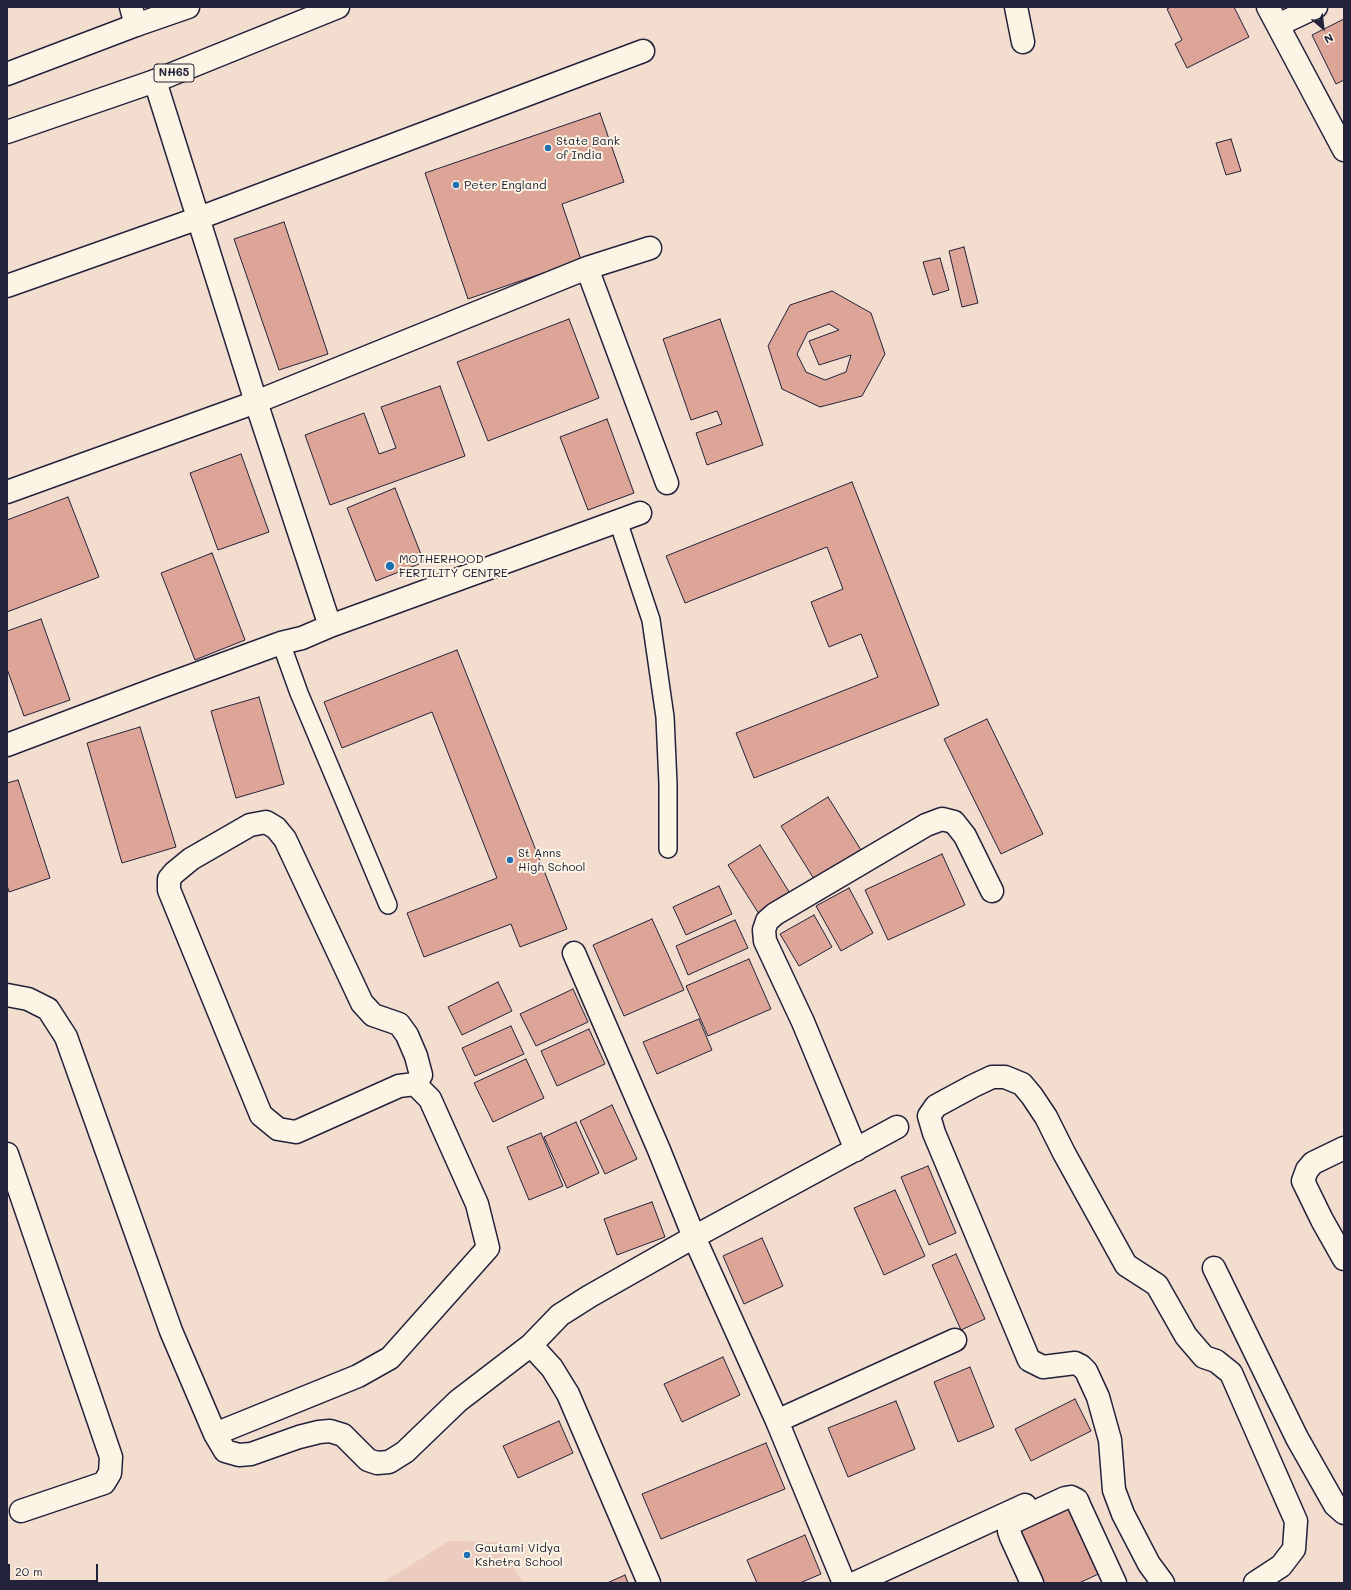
<!DOCTYPE html>
<html>
<head>
<meta charset="utf-8">
<style>
  body { margin:0 }
  #map { position:relative; width:1351px; height:1590px; overflow:hidden; background:#f3ddce; font-family:Mali,sans-serif }
  canvas { display:block }
  .frame { position:absolute; inset:0; border:8px solid #22223b; pointer-events:none }
  .north { position:absolute; left:1303px; top:8px; width:40px; height:40px; -webkit-text-stroke:3px #fcf5e5; paint-order:stroke; rotate:152deg; font-size:11px; font-weight:700; line-height:16px; text-align:center; color:#22223b }
  .north::after { content:''; display:block; margin:auto; width:14px; height:18px; background:#22223b; clip-path:polygon(50% 0,100% 100%,50% 72%,0 100%) }
  .scale { position:absolute; left:8px; top:1564px; width:90px; height:18px; box-sizing:border-box; border:2px solid #22223b; border-top:0; padding-left:5px; font-size:12px; line-height:14px; white-space:nowrap; color:#22223b; -webkit-text-stroke:3px #fcf5e5; paint-order:stroke }
</style>
</head>
<body>
<div id="map">
<canvas width="1351" height="1590"></canvas>
<div class="frame"></div>
<div class="north">N</div>
<div class="scale">20 m</div>
</div>
<script>
const c = document.querySelector('canvas').getContext('2d');
c.lineJoin = 'round';
function fillPath(path, color) { c.fillStyle = color; c.fill(path, 'evenodd'); }
const toPath = rows => new Path2D(rows.map(r => 'M' + r).join(''));
function strokePath(path, color, width, dash) { c.strokeStyle = color; c.lineWidth = width; c.lineCap = dash ? 'butt' : 'round'; c.setLineDash(dash || []); c.stroke(path); }
function write(font, color, halo, rows, align = 'center') {
  c.font = font + ' Mali,sans-serif'; c.lineWidth = 4; c.setLineDash([]); c.textBaseline = 'middle'; c.strokeStyle = halo; c.fillStyle = color; for (const [text, x, y, turn = 0] of rows) {
    c.save(); c.translate(x, y); c.rotate((+turn || 0) * Math.PI / 180); c.textAlign = isNaN(turn) ? turn : align; if (halo) c.strokeText(text, 0, 0); c.fillText(text, 0, 0); c.restore();
  }
}
fillPath(toPath([
  [449,1541,499,1542,523,1583,382,1583]
]), '#ecccbe');
const building = toPath([
  [1171,7,1234,7,1249,37,1187,68,1175,44,1182,40,1167,9,1171,7],
  [1344,19,1344,80,1336,84,1312,35,1344,19],
  [600,113,624,182,562,204,581,260,468,299,425,173,600,113],
  [1231,139,1241,171,1226,175,1216,143,1231,139],
  [284,222,328,354,279,370,234,239,284,222],
  [964,247,978,303,962,307,949,251,964,247],
  [940,258,949,290,933,295,923,262,940,258],
  [832,291,871,313,885,354,862,396,820,407,782,389,768,346,790,305,832,291],
  [829,324,839,330,809,341,819,365,851,355,846,372,825,380,806,372,797,354,808,332,829,324],
  [569,319,599,398,488,441,457,362,569,319],
  [720,319,763,445,707,465,696,433,722,424,717,411,691,420,663,339,720,319],
  [440,386,465,456,330,505,305,435,364,413,379,454,396,448,381,407,440,386],
  [607,419,634,493,588,510,560,437,607,419],
  [241,454,269,532,218,550,190,473,241,454],
  [852,482,939,705,754,778,736,733,878,677,861,634,829,647,811,602,843,589,827,547,685,603,666,556,852,482],
  [395,488,424,562,376,581,347,508,395,488],
  [68,497,99,577,7,612,7,520,68,497],
  [212,553,245,640,195,660,161,573,212,553],
  [41,619,70,700,24,716,7,669,7,631,41,619],
  [457,650,567,929,520,947,511,924,424,957,407,913,497,878,432,712,342,748,324,702,457,650],
  [259,697,284,784,236,798,211,711,259,697],
  [987,719,1043,834,1001,854,944,739,987,719],
  [140,727,176,847,122,863,87,743,140,727],
  [18,780,50,878,9,892,7,885,7,783,18,780],
  [828,797,861,850,814,879,781,826,828,797],
  [760,845,791,895,759,914,728,865,760,845],
  [942,854,965,905,888,940,865,890,942,854],
  [719,886,732,914,686,935,673,907,719,886],
  [849,888,873,933,841,951,816,906,849,888],
  [814,915,832,947,799,966,780,934,814,915],
  [652,919,684,990,624,1016,593,945,652,919],
  [735,920,748,948,688,975,676,946,735,920],
  [749,959,771,1009,708,1036,686,986,749,959],
  [498,982,512,1011,462,1035,448,1007,498,982],
  [573,989,588,1022,536,1046,520,1014,573,989],
  [699,1019,712,1050,657,1074,643,1042,699,1019],
  [511,1026,524,1054,475,1076,462,1048,511,1026],
  [589,1029,605,1064,557,1086,541,1051,589,1029],
  [526,1059,544,1098,493,1122,474,1083,526,1059],
  [612,1105,637,1159,605,1174,580,1121,612,1105],
  [576,1122,599,1173,567,1188,544,1137,576,1122],
  [541,1133,563,1186,529,1200,507,1147,541,1133],
  [928,1166,956,1233,929,1245,901,1177,928,1166],
  [895,1190,925,1256,884,1275,854,1208,895,1190],
  [652,1202,665,1237,617,1255,604,1219,652,1202],
  [762,1238,783,1286,744,1304,723,1256,762,1238],
  [956,1254,985,1319,961,1330,932,1265,956,1254],
  [723,1357,740,1395,682,1422,664,1384,723,1357],
  [970,1367,994,1427,958,1442,934,1382,970,1367],
  [1075,1399,1091,1431,1031,1461,1015,1429,1075,1399],
  [896,1401,915,1449,848,1477,828,1428,896,1401],
  [559,1421,573,1453,518,1478,503,1446,559,1421],
  [766,1443,785,1489,661,1539,642,1494,766,1443],
  [1072,1502,1103,1572,1079,1583,1044,1583,1018,1525,1072,1502],
  [805,1535,821,1574,800,1583,757,1583,747,1560,805,1535],
  [625,1575,628,1583,607,1583,625,1575]
]);
fillPath(building, '#dda597');
strokePath(building, '#22223b', 1);
const service = toPath([
  [618,521,651,620,665,717,668,784,668,849],
  [281,643,299,693,388,905]
]);
const minor = toPath([
  [1016,7,1023,42],
  [1268,7,1344,150],
  [1278,25,1316,7],
  [155,81,256,402,330,626],
  [587,268,667,483],
  [7,286,199,218,643,51],
  [7,492,256,402,587,268,650,248],
  [7,745,158,688,281,643,302,638,330,626,640,513],
  [574,953,659,1150,694,1237,777,1421,844,1583],
  [7,995,28,999,48,1009,66,1037,171,1331,215,1434,225,1451,239,1455,251,1454,299,1437,319,1432,330,1431,343,1435,368,1460,377,1463,389,1462,405,1452,458,1401,531,1345],
  [1344,1148,1313,1163,1307,1170,1303,1181,1322,1220,1344,1259],
  [856,1150,803,1022,765,941,764,930,767,921,775,914,926,825,942,819,954,822,965,836,992,891],
  [7,1154,111,1457,110,1473,104,1483,21,1511],
  [1214,1268,1297,1438,1335,1505,1344,1513],
  [777,1421,955,1340],
  [215,1434,358,1376,390,1358,488,1248,477,1204,430,1099,415,1084,399,1086,296,1132,278,1129,261,1115,169,890,169,879,174,873,191,859,250,825,266,822,276,828,285,839,362,1003,373,1015,399,1024,407,1035,416,1056,421,1075,415,1084],
  [649,1583,568,1394,552,1368,531,1345,560,1315,590,1296,694,1237,897,1127],
  [855,1583,1025,1505],
  [1032,1583,1011,1537,1009,1531,1011,1523,1065,1498,1071,1497,1077,1500,1080,1507,1115,1583],
  [1163,1583,1149,1564,1123,1514,1114,1490,1110,1440,1098,1397,1086,1371,1081,1366,1075,1363,1043,1367,1029,1360,934,1133,929,1116,936,1106,973,1086,992,1077,1005,1077,1022,1084,1032,1096,1046,1117,1064,1153,1126,1265,1157,1285,1186,1336,1204,1357,1216,1361,1231,1373,1296,1521,1294,1549,1281,1566,1255,1583]
]);
const tertiary = toPath([
  [131,7,136,25]
]);
const trunk = toPath([
  [7,74,136,25,188,7],
  [7,132,155,81,338,7]
]);
strokePath(service, '#22223b', 20);
strokePath(minor, '#22223b', 25);
strokePath(tertiary, '#22223b', 25);
strokePath(trunk, '#22223b', 25);
strokePath(service, '#fcf5e5', 17);
strokePath(minor, '#fcf5e5', 22);
strokePath(tertiary, '#fcf5e5', 22);
strokePath(trunk, '#fcf5e5', 22);
for (const [x, y, r, color] of [
  [548,148,4,"#1f6fb2"],
  [456,185,4,"#1f6fb2"],
  [390,566,5,"#1f6fb2"],
  [510,860,4,"#1f6fb2"],
  [467,1555,4,"#1f6fb2"]
]) { const dot = new Path2D(); dot.arc(x, y, r, 0, 2 * Math.PI); c.fillStyle = color; c.fill(dot); strokePath(dot, '#fcf5e5', 1.5); }
for (const [x, y, w] of [
  [174,73,40]
]) { const box = new Path2D(); box.roundRect(x - w / 2, y - 9, w, 18, 3); c.fillStyle = '#fcf5e5'; c.fill(box); strokePath(box, '#22223b', 1); }
write('bold 11px', '#22223b', null, [
  ["NH65",174,73]
]);
write('12px', '#22223b', '#fcf5e5', [
  ["State Bank",556,141],
  ["of India",556,155],
  ["Peter England",464,185],
  ["MOTHERHOOD",399,559],
  ["FERTILITY CENTRE",399,573],
  ["St Anns",518,853],
  ["High School",518,867],
  ["Gautami Vidya",475,1548],
  ["Kshetra School",475,1562]
], 'left');
</script>
</body>
</html>
